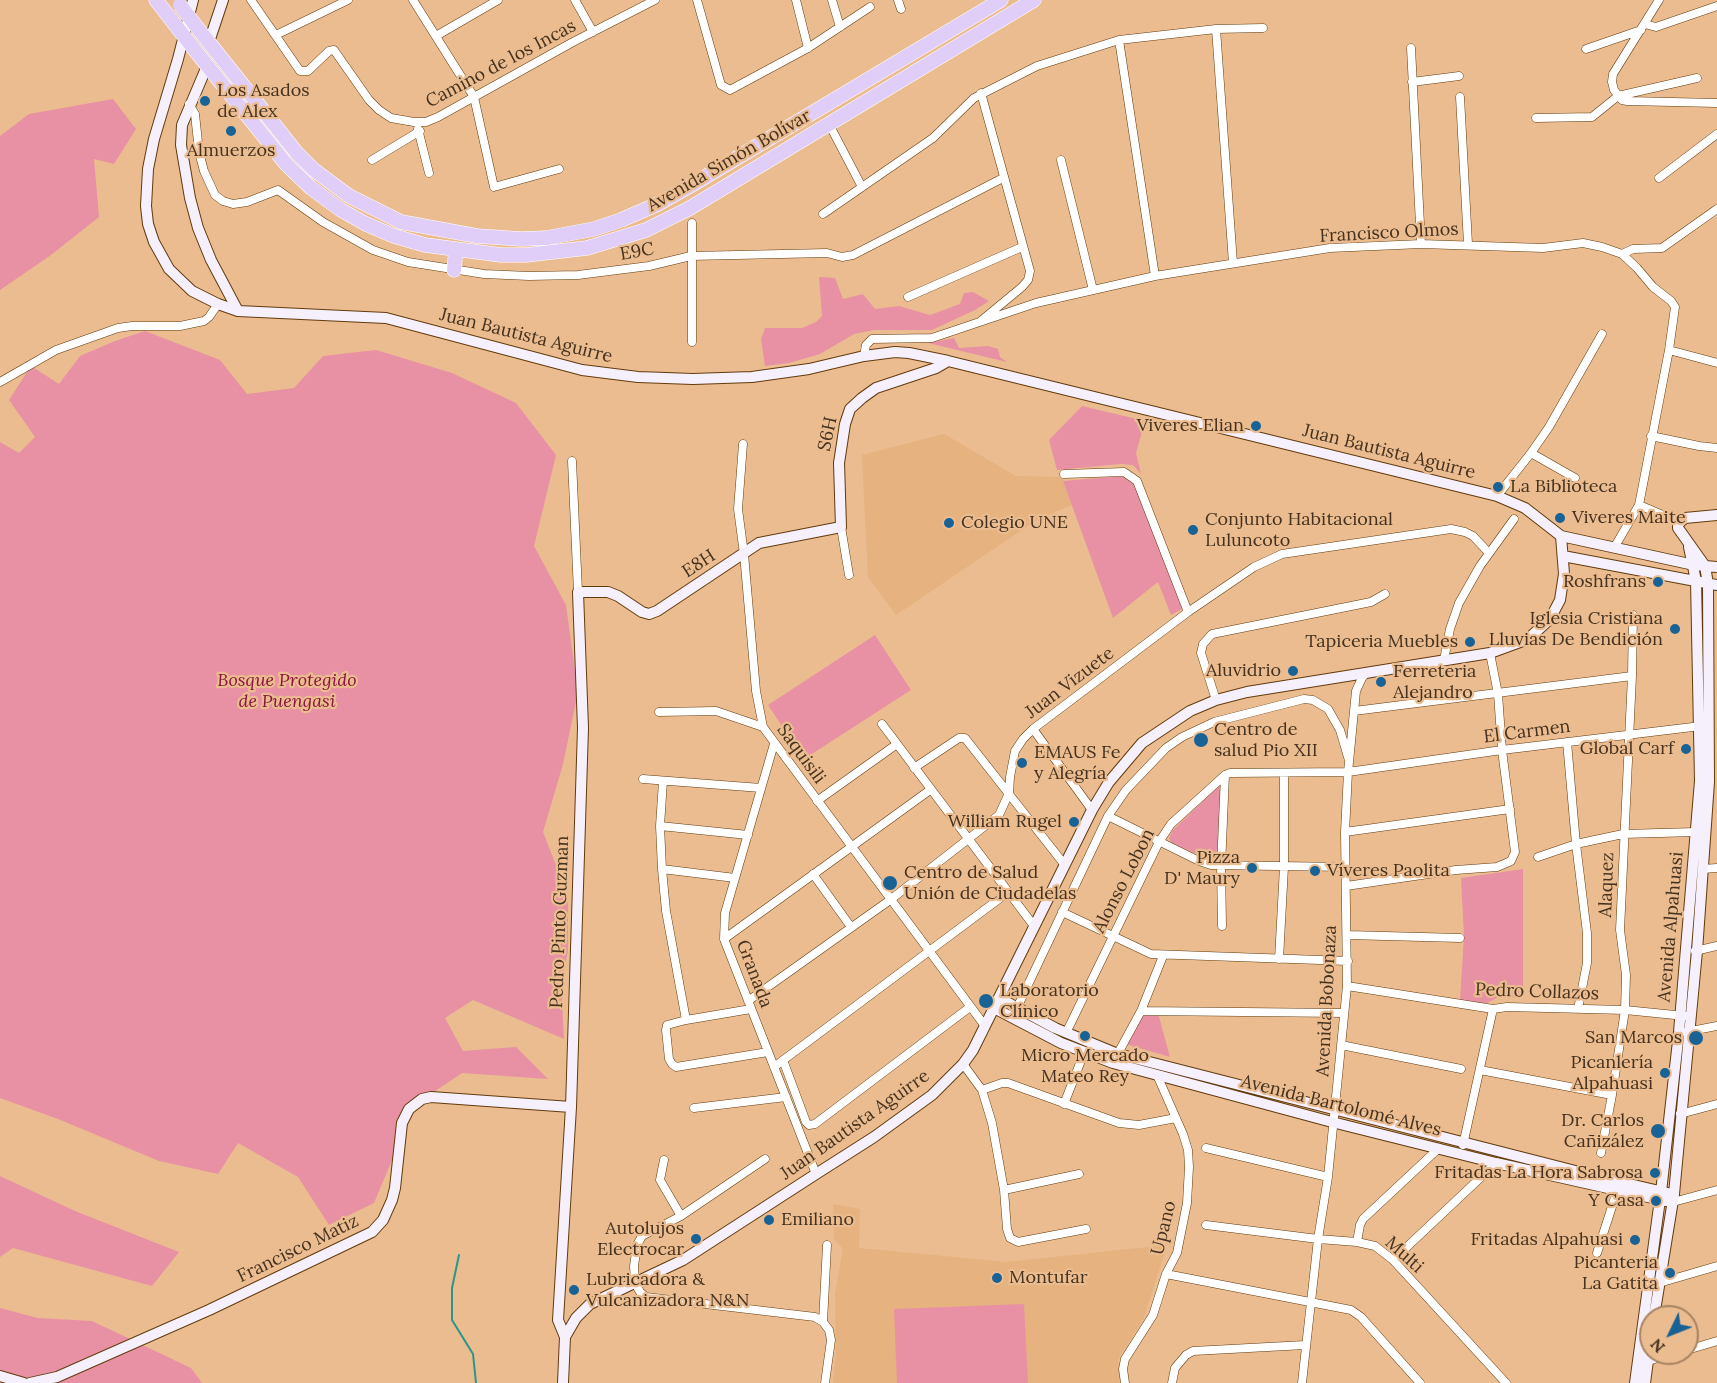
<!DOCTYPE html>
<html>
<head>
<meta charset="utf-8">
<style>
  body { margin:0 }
  #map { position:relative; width:1717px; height:1383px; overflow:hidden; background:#ebbc8f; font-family:Lora,serif }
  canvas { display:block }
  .north { position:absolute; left:1639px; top:1305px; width:60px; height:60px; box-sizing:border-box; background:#ebbc8f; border:2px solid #a88462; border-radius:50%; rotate:227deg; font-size:16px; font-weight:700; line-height:24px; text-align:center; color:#44311f }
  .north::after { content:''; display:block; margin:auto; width:21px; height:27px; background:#196295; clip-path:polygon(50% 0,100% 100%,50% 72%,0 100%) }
</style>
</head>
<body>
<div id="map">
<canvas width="1717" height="1383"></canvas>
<div class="north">N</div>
</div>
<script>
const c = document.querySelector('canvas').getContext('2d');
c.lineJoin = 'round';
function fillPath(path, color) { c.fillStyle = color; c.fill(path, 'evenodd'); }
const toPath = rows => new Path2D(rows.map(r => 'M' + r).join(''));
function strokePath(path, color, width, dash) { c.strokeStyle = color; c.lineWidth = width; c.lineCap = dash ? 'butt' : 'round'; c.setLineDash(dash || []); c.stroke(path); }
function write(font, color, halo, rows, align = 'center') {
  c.font = font + ' Lora,serif'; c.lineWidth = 4.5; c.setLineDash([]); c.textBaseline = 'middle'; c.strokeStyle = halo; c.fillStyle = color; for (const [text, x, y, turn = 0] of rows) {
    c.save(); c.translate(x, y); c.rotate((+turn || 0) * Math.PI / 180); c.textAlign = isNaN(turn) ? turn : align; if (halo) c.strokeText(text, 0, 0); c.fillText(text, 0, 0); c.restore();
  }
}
fillPath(toPath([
  [944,434,1016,476,1062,477,1072,505,1038,519,896,615,868,577,862,455],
  [833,1204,860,1209,859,1248,1006,1262,1167,1245,1144,1318,1118,1359,1122,1383,833,1383,836,1355,835,1294,843,1249,834,1239]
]), '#e6b27f');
fillPath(toPath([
  [113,99,136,129,114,164,94,159,99,217,51,255,0,290,0,136,29,114],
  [819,277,835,278,843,299,863,294,875,309,899,306,930,315,960,304,964,293,973,292,989,301,975,310,932,330,874,330,854,334,820,354,789,363,765,366,761,339,765,328,802,328,816,322,822,316],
  [145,331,220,360,247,394,294,388,323,356,376,350,452,373,516,403,556,455,534,546,566,605,578,692,563,764,543,832,568,896,568,951,561,982,564,1039,473,1000,445,1018,463,1051,516,1047,548,1079,462,1073,410,1108,395,1153,374,1203,329,1225,298,1177,238,1143,218,1174,159,1161,58,1119,0,1098,0,442,19,453,35,437,9,400,31,366,59,384,80,356,115,341],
  [954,338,959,348,988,346,998,349,1000,357,1007,362,928,343],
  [1082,406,1145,421,1136,453,1141,474,1133,465,1121,464,1057,470,1049,440],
  [1123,476,1131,480,1137,487,1182,609,1171,615,1158,582,1113,618,1063,481],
  [875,635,911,690,804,759,768,705],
  [1222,783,1218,852,1206,858,1171,843,1169,838,1173,830],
  [1523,869,1523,998,1500,996,1485,1004,1460,1000,1464,936,1461,878],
  [1142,1013,1158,1013,1170,1057,1125,1044],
  [0,1176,75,1211,179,1252,152,1286,13,1248,0,1257],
  [1024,1304,1028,1383,897,1383,894,1309],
  [0,1308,38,1318,92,1321,191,1368,202,1383,0,1383]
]), '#e891a5');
strokePath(toPath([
  [459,1255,452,1288,452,1320,473,1354,476,1383]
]), '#29968b', 2);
const street = toPath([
  [251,0,300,71,308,71,329,51,334,50,369,100,379,110,391,118,414,122,426,122,438,117,573,42,655,0],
  [413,0,474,97,494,187,559,169],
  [575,0,593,32],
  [697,0,721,85,730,90,808,48,870,7],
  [796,0,808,48],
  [832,0,840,27],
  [898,0,901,9],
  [1659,0,1613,74,1612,82,1614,90,1622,100,1627,101,1717,103],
  [1645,24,1656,27,1717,6],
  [1216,29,1233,263],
  [276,35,348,0],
  [436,36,498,0],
  [1119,40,1155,276],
  [1411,48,1421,244],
  [1586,49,1641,30],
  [1412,82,1459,76],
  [981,93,1030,271,1028,280,1022,287,982,320],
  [1460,97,1468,244],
  [189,104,195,114,199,152,204,171,215,195,223,201,233,204,247,202,278,190,323,222,373,250,408,262,484,274,529,276,578,275,649,266,691,256,827,253,842,257,853,255,1003,178],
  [1536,118,1592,117,1618,96,1697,78],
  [829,124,862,187],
  [418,129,429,173],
  [372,160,420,131],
  [1061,160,1093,290],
  [1659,178,1717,134],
  [823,214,933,138,974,98,1037,66,1119,40,1216,29,1263,28],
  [692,223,692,342],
  [1622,254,1633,249,1662,248,1717,209],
  [908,297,1022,247],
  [1669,350,1717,363],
  [864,356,866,345,872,339,932,338,1036,303,1155,276,1330,248,1421,244,1543,248,1583,243,1602,247,1622,254,1637,268,1653,287,1671,301,1675,307,1669,350,1639,505,1614,548],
  [0,382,56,350,118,328,132,326,180,326,204,321,209,317,218,304],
  [1651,436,1699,446,1717,448],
  [743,444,738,509,744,554,756,691,763,727,985,1026],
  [1531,453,1575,478],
  [572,461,578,592],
  [1064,474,1124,472,1137,481,1188,612],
  [1497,496,1531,453,1549,427,1602,334],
  [1639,505,1679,522],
  [841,527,849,575],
  [1444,660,1450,629,1459,603,1480,566,1514,519],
  [1216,700,1201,653,1203,644,1212,634,1371,602,1385,594],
  [1354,711,1632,676],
  [659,712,716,711,763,727],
  [882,724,1034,926],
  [1033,729,1092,810],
  [1567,742,1576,844,1587,933,1587,963,1578,1009],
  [774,744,725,913,724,939,816,1174],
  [914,768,959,738,965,738,1064,864],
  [643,779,761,788],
  [663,781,660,826,662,869,666,911,686,1020],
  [817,801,897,744],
  [1108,816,1199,861,1211,865,1345,867],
  [660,826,748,835],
  [1345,832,1510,809],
  [1538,857,1576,844,1623,834,1696,832],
  [662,869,735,878],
  [1702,869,1717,868],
  [813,874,851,927],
  [1346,886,1456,870,1497,867,1511,861,1515,852,1502,750,1498,694,1490,653],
  [1062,912,1151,954,1348,961],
  [1222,926,1221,866,1225,775],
  [1347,935,1460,938],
  [724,939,930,790],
  [1695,951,1717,946],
  [1279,959,1284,867,1284,774],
  [1347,986,1493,1009,1507,1007,1625,1010,1685,1016],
  [748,1001,890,900,999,815,1009,793,1010,777,1015,751,1023,739,1033,729,1188,612,1254,567,1282,554,1451,529,1465,532,1473,536,1489,553],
  [751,1009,686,1020,667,1025,666,1030,669,1059,672,1064,676,1067,768,1052],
  [1016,1010,1108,816,1126,790,1166,748,1182,737,1214,722,1304,699,1313,700,1328,709,1340,730,1348,757],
  [1141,1011,1344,1013],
  [1686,1032,1717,1026],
  [1066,1033,1159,842,1171,824,1225,775,1230,773,1348,772,1502,750,1701,726],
  [1341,1045,1461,1069],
  [1116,1057,1141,1011,1163,956],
  [783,1060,806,1122,809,1125,815,1124,970,1007],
  [963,1064,982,1090,992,1123,1004,1190,1007,1229,1010,1238,1018,1242,1086,1229],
  [774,1067,1007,893],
  [1480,1070,1612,1095],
  [982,1090,1002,1083,1008,1083,1119,1123,1139,1125,1176,1118],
  [1064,1104,1084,1053],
  [694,1108,786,1097],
  [1680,1114,1717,1104],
  [1463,1145,1493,1009],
  [1206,1148,1328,1177],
  [1601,1153,1612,1095,1625,1010,1626,975,1620,930,1632,676,1633,615],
  [765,1159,681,1216,642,1236,637,1245,634,1266,635,1283,640,1292,646,1297,815,1317,823,1322],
  [664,1160,660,1180,681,1216],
  [1004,1190,1079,1174],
  [1673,1202,1717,1190],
  [1206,1225,1318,1239,1357,1242,1375,1246,1393,1260,1506,1383],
  [1357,1242,1360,1225,1363,1219,1439,1148],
  [1597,1253,1617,1191],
  [1393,1260,1496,1163],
  [1166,1274,1351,1310,1361,1317,1420,1383],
  [1659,1283,1717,1266],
  [1687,1350,1717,1341],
  [1648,1361,1675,1353],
  [825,1383,831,1340,829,1330,823,1322,827,1245],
  [1125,1383,1123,1369,1125,1359,1153,1315,1166,1274,1177,1253,1187,1203,1189,1167,1188,1150,1183,1134,1157,1075],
  [1172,1383,1175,1368,1186,1355,1193,1351,1305,1345],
  [1302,1383,1318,1239,1328,1177,1347,986,1345,832,1348,772,1356,691,1362,678,1366,673]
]);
const secondary = toPath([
  [193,0,178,59,154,139,148,169,146,206,148,224,154,242,169,269,192,291,218,304,238,311,386,318,582,370,638,377,693,379,752,377,809,369,864,356,895,352,909,353,948,361,1497,496,1525,508,1561,536,1564,574,1560,600,1550,619,1528,639,1490,653,1247,692,1216,700,1190,711,1142,743,1109,782,1092,810,973,1050,963,1064,932,1095,874,1137,816,1174,683,1260,590,1304,576,1318,565,1337],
  [209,42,223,0],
  [207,66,182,125,181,145,190,198,198,228,211,260,238,311],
  [1561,536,1694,565,1717,567],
  [1563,556,1717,585],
  [999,998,1055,1028,1118,1054,1595,1176,1668,1193],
  [994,1008,1061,1043,1113,1063,1332,1122,1496,1163,1666,1201],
  [1654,1317,1674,1194,1697,951,1709,782,1708,584,1705,566,1678,528,1678,524,1685,518,1717,515],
  [0,1376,24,1383],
  [30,1383,57,1377,209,1310,372,1232,383,1220,392,1200,395,1188,402,1123,409,1109,422,1099,431,1097,571,1107],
  [563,1383,565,1337,558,1320,571,1107,583,728,578,592,608,592,618,596,642,612,649,614,657,611,759,543,841,527,839,463,845,424,850,409,862,398,876,388,936,368,948,361],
  [1635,1383,1661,1192,1679,1032,1700,781,1696,581,1689,547],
  [1645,1383,1651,1338]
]);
const highway = toPath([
  [156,0,173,22],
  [199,30,296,152,314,170,349,196,401,222,477,236,521,239,546,238,594,229,621,220,658,204,690,186,1001,0],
  [194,49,286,164,311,188,341,210,366,224,394,236,425,245,501,255,526,255,587,248,646,230,690,208,1034,0],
  [454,270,456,250]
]);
strokePath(street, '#623b0c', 9);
strokePath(secondary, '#623b0c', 12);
strokePath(highway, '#fff', 15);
strokePath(street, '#fff', 8);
strokePath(secondary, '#f6f0fd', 10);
strokePath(highway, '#e0cef8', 14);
const highwayBridge = toPath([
  [180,5,199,30],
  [173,22,194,49]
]);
strokePath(highwayBridge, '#fff', 15, []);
strokePath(highwayBridge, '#e0cef8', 14);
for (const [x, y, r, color] of [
  [205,101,6,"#196295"],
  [231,131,6,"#196295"],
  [1256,426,6,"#196295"],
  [1498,487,6,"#196295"],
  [1560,518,6,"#196295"],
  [949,523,6,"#196295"],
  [1193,530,6,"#196295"],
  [1658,582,6,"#196295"],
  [1675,629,6,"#196295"],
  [1470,642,6,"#196295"],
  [1293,671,6,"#196295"],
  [1381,682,6,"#196295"],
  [1201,740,8,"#196295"],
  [1686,749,6,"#196295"],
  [1022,763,6,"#196295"],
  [1074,822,6,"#196295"],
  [1252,868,6,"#196295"],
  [1315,871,6,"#196295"],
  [890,883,8,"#196295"],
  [986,1001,8,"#196295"],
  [1085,1036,6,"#196295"],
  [1696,1038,8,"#196295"],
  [1665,1073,6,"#196295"],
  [1658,1131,8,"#196295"],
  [1655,1173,6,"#196295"],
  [1656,1201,6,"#196295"],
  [769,1220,6,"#196295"],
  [696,1239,6,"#196295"],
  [1635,1240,6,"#196295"],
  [1670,1273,6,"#196295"],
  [997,1278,6,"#196295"],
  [574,1290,6,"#196295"]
]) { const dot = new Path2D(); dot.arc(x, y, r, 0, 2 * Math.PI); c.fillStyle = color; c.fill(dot); strokePath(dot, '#ebbc8f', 2); }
write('18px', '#44311f', '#ebbc8f', [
  ["Camino de los Incas",501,64,-28],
  ["Avenida Simón Bolívar",729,161,-30],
  ["Francisco Olmos",1389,233,-3],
  ["E9C",637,252,-10],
  ["Juan Bautista Aguirre",526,336,14],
  ["S6H",828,434,-78],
  ["Juan Bautista Aguirre",1389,452,14],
  ["E8H",699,564,-33],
  ["Juan Vizuete",1070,683,-37],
  ["El Carmen",1527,732,-7],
  ["Saquisili",801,754,54],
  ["Alonso Lobon",1124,881,-63],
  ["Alaquez",1607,885,-88],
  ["Pedro Pinto Guzman",560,922,-88],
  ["Avenida Alpahuasi",1671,927,-85],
  ["Granada",754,974,69],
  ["Pedro Collazos",1537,992,2],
  ["Avenida Bobonaza",1327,1001,-87],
  ["Avenida Bartolomé Alves",1341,1106,14],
  ["Juan Bautista Aguirre",855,1125,-35],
  ["Upano",1164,1228,-76],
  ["Francisco Matiz",298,1249,-26],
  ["Multi",1404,1255,42]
]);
write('18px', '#44311f', '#ebbc8f', [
  ["Los Asados",217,91,"left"],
  ["de Alex",217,112,"left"],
  ["Almuerzos",231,151,"center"],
  ["Viveres Elian",1244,426],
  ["La Biblioteca",1510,487,"left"],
  ["Viveres Maite",1572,518,"left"],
  ["Conjunto Habitacional",1205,520,"left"],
  ["Luluncoto",1205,541,"left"],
  ["Colegio UNE",961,523,"left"],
  ["Roshfrans",1646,582],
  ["Iglesia Cristiana",1663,619],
  ["Lluvias De Bendición",1663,640],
  ["Tapiceria Muebles",1458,642],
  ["Aluvidrio",1281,671],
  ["Ferreteria",1393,672,"left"],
  ["Alejandro",1393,693,"left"],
  ["Centro de",1214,730,"left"],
  ["salud Pio XII",1214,751,"left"],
  ["Global Carf",1674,749],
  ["EMAUS Fe",1034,753,"left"],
  ["y Alegría",1034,774,"left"],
  ["William Rugel",1062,822],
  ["Pizza",1240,858],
  ["D' Maury",1240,879],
  ["Víveres Paolita",1327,871,"left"],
  ["Centro de Salud",904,873,"left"],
  ["Unión de Ciudadelas",904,894,"left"],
  ["Laboratorio",1000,991,"left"],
  ["Clínico",1000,1012,"left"],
  ["San Marcos",1682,1038],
  ["Micro Mercado",1085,1056,"center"],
  ["Mateo Rey",1085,1077,"center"],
  ["Picanlería",1653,1063],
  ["Alpahuasi",1653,1084],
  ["Dr. Carlos",1644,1121],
  ["Cañizález",1644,1142],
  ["Fritadas La Hora Sabrosa",1643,1173],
  ["Y Casa",1644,1201],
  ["Emiliano",781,1220,"left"],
  ["Autolujos",684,1229],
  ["Electrocar",684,1250],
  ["Fritadas Alpahuasi",1623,1240],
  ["Picanteria",1658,1263],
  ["La Gatita",1658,1284],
  ["Montufar",1009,1278,"left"],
  ["Lubricadora &",586,1280,"left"],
  ["Vulcanizadora N&N",586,1301,"left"]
], 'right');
write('italic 18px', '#891441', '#ebbc8f', [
  ["Bosque Protegido",287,681],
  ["de Puengasi",287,702]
]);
</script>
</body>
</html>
